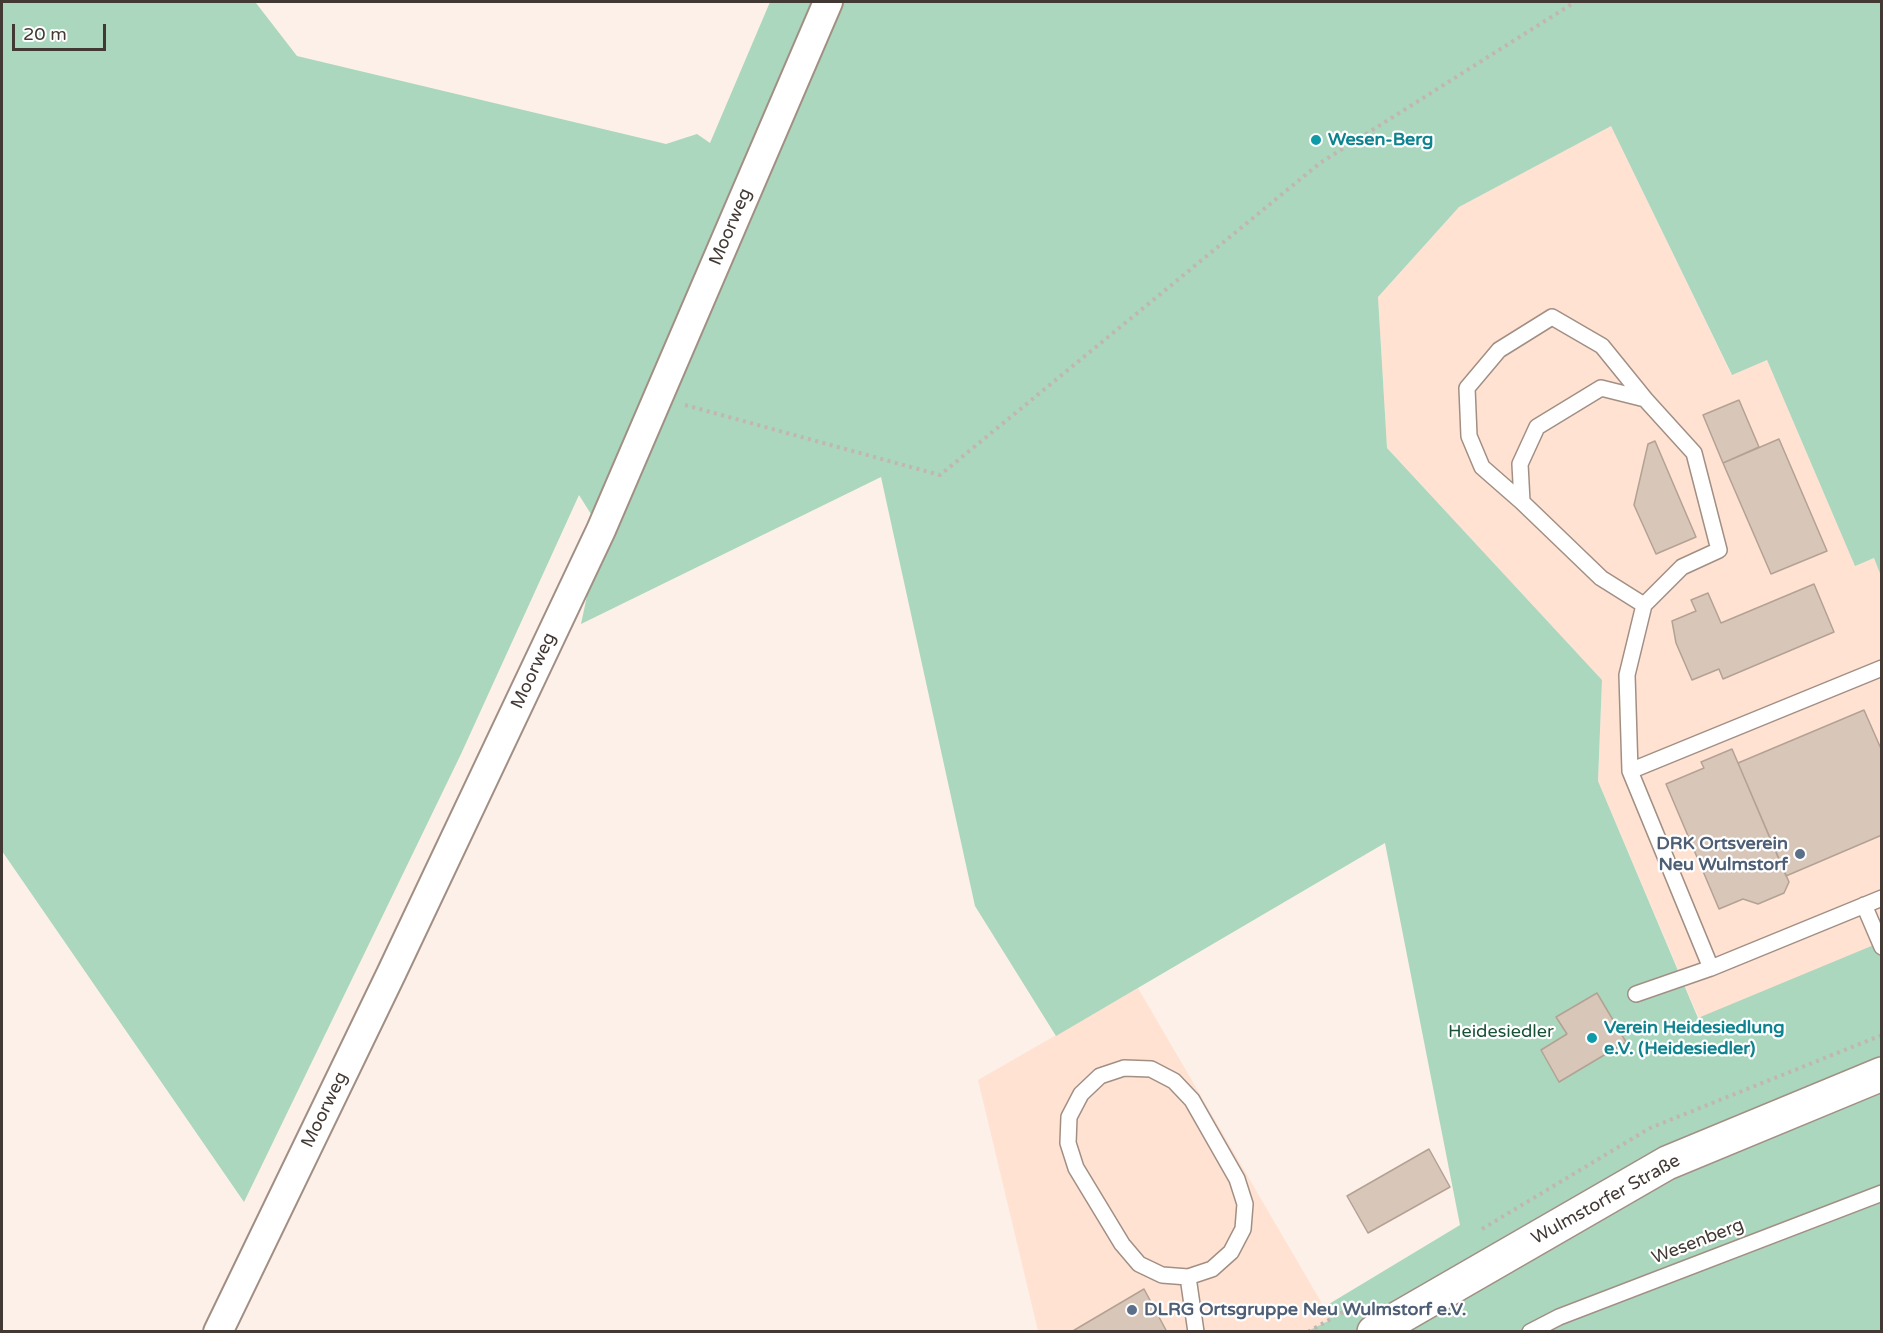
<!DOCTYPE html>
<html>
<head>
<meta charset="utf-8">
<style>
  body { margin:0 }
  #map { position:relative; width:1883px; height:1333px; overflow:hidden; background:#fdf0e9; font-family:"Varela Round",sans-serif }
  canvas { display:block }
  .frame { position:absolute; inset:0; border:3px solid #423935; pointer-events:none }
  .scale { position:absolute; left:12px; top:24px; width:94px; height:27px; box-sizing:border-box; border:3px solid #423935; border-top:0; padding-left:8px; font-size:18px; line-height:21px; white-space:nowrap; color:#423935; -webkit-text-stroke:4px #fff; paint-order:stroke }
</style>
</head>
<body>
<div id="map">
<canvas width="1883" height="1333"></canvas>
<div class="frame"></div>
<div class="scale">20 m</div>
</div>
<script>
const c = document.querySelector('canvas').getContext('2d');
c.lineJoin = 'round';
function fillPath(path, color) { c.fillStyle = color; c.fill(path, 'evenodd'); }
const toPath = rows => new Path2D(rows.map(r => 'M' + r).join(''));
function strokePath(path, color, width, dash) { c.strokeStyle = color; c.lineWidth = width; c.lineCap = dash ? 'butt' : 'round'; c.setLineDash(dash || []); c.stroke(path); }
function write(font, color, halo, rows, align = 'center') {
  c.font = font + ' "Varela Round",sans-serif'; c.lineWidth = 4.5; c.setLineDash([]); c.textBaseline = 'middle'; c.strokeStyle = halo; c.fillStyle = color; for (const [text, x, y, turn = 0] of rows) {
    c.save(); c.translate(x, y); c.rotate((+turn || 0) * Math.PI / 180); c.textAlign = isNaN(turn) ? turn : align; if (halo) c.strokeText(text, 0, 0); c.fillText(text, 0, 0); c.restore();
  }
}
fillPath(toPath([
  [1611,125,1731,374,1767,360,1855,565,1875,558,1881,576,1881,942,1699,1019,1598,781,1602,680,1387,448,1378,297,1459,207],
  [1138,988,1324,1307,1330,1320,1308,1332,1038,1331,978,1080]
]), '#ffe2d2');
fillPath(toPath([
  [2,2,251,2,256,3,297,56,666,144,697,134,710,143,770,2,1881,2,1881,576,1874,558,1855,566,1767,360,1732,375,1611,126,1459,207,1378,297,1387,448,1602,680,1598,781,1698,1018,1881,942,1881,1331,1308,1331,1330,1320,1324,1307,1460,1225,1385,843,1056,1036,975,906,881,477,581,624,601,530,579,495,461,754,244,1202,2,851]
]), '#aad7bd');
const building = toPath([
  [1739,400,1759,447,1723,463,1703,415,1739,400],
  [1779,439,1827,551,1771,574,1723,463,1779,439],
  [1655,441,1696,537,1656,554,1634,505,1648,444,1655,441],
  [1814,584,1834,632,1723,679,1719,669,1692,680,1676,643,1672,621,1696,611,1691,600,1708,593,1721,623,1814,584],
  [1864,710,1882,751,1882,835,1786,876,1738,763,1864,710],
  [1732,749,1789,882,1784,893,1758,904,1743,899,1719,909,1666,784,1704,768,1701,762,1732,749],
  [1597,993,1626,1042,1559,1082,1541,1050,1567,1034,1556,1017,1597,993],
  [1429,1149,1450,1187,1368,1233,1347,1196,1429,1149],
  [1144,1289,1167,1332,1071,1332,1144,1289]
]);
fillPath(building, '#d8c6b8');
strokePath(building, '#b3a294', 1.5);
const service = toPath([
  [1522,502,1482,467,1469,436,1467,388,1499,350,1552,317,1602,346,1645,399],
  [1882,668,1630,771,1711,968,1882,898],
  [1630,771,1627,675,1644,605,1682,567,1719,550,1694,453,1645,399,1601,388,1537,427,1520,464,1522,502,1601,578,1644,605],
  [1864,905,1882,947],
  [1636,994,1711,968],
  [1124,1068,1151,1069,1174,1081,1192,1100,1237,1179,1245,1204,1243,1229,1231,1252,1212,1269,1188,1277,1162,1275,1139,1264,1122,1244,1076,1168,1068,1143,1069,1117,1081,1094,1100,1076,1124,1068],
  [1188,1277,1196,1332],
  [1530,1332,1559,1317,1882,1193]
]);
const minor = toPath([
  [218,1332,391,974,601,530,828,2]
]);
const secondary = toPath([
  [1374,1332,1667,1163,1882,1074]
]);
strokePath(service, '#a28f84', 18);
strokePath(minor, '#a28f84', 32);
strokePath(secondary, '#a28f84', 36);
strokePath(toPath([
  [685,405,940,475,1320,163,1575,2],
  [1482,1229,1650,1128,1882,1035],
  [1308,1332,1350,1308]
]), '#c2b6b0', 4, [3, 4.5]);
strokePath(service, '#fff', 15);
strokePath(minor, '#fff', 28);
strokePath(secondary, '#fff', 33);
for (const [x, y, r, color] of [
  [1316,140,6,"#0f9aa8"],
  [1800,854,6,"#5c6f8a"],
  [1592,1038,6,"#0f9aa8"],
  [1132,1310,6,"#5c6f8a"]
]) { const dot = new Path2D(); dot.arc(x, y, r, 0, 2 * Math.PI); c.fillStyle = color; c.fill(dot); strokePath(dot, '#fff', 2); }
write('bold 18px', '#0d838f', '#fff', [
  ["Wesen-Berg",1328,140],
  ["Verein Heidesiedlung",1604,1028],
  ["e.V. (Heidesiedler)",1604,1049]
], 'left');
write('18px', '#423935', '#fff', [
  ["Moorweg",731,227,-67],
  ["Moorweg",534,671,-65],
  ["Moorweg",325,1110,-64],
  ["Wulmstorfer Straße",1606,1200,-29],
  ["Wesenberg",1698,1242,-21]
]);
write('bold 18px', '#4e5e75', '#fff', [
  ["DRK Ortsverein",1788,844],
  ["Neu Wulmstorf",1788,865],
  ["DLRG Ortsgruppe Neu Wulmstorf e.V.",1144,1310,"left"]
], 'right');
write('18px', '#175136', '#fff', [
  ["Heidesiedler",1501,1032]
]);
</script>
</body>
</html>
